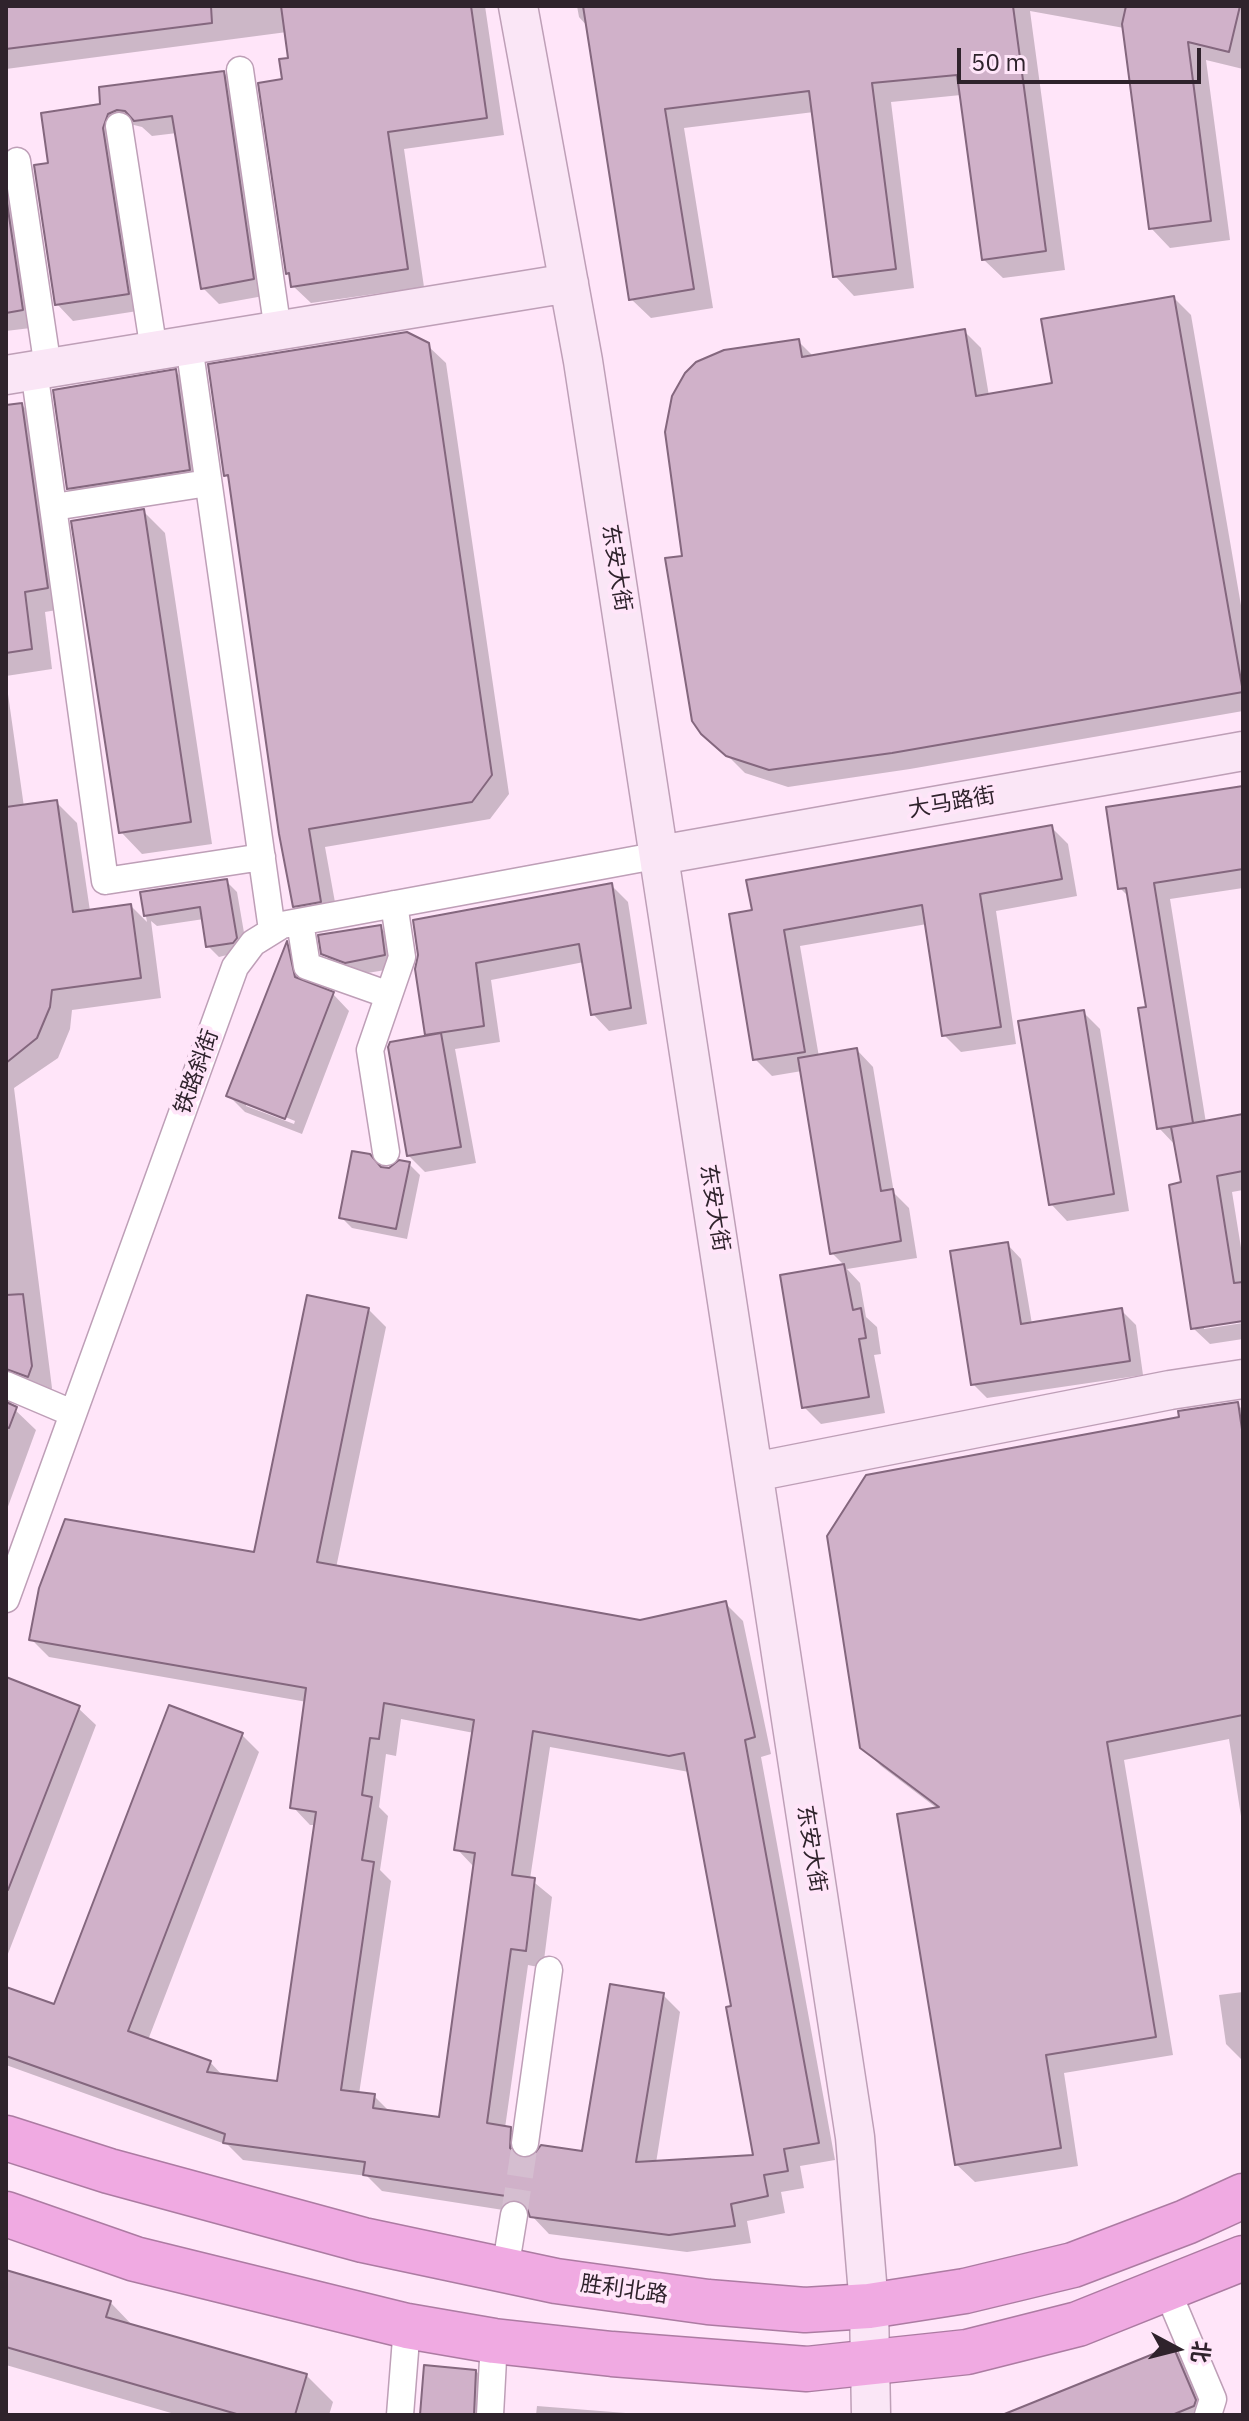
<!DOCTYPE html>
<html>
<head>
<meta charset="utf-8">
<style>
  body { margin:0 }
  #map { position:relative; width:1249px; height:2421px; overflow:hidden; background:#ffe5f9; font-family:"IBM Plex Sans","Noto Sans SC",sans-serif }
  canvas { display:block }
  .frame { position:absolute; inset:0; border:8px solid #2f232c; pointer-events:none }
  .north { position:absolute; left:1137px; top:2309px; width:80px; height:80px; -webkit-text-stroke:6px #ffe5f9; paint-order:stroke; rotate:97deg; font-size:22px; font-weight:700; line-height:32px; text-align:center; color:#2f232c }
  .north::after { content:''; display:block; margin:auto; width:28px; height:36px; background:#2f232c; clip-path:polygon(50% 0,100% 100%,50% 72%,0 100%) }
  .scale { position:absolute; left:957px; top:48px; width:244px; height:36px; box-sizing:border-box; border:4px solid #2f232c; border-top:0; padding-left:10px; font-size:24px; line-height:28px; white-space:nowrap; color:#2f232c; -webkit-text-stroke:6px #ffe5f9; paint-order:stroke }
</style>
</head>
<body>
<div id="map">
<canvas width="1249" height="2421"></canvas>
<div class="frame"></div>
<div class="north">北</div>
<div class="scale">50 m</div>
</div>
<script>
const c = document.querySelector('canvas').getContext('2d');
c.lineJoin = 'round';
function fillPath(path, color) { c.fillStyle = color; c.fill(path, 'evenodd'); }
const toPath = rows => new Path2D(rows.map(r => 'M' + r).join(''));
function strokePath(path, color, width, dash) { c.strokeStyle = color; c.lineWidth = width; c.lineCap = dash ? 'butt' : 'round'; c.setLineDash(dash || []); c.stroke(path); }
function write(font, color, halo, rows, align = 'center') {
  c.font = font + ' "IBM Plex Sans","Noto Sans SC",sans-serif'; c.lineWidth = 8; c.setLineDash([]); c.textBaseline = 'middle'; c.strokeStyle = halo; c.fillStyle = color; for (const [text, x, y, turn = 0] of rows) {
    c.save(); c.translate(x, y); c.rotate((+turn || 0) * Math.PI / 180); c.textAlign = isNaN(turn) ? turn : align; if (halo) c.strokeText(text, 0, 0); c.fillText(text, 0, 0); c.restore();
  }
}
fillPath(toPath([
  [6,6,485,6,504,135,404,149,424,287,311,303,293,286,288,273,284,80,291,59,287,32,6,69],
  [577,6,1243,6,1243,69,1206,60,1230,240,1170,248,1151,228,1124,28,1030,11,1065,270,1003,278,983,259,961,95,891,102,914,288,854,296,835,276,814,112,684,128,713,308,651,318,631,299,588,27,579,17],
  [224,73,240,89,269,295,219,304,203,288,177,133,152,136,142,127,134,125,124,130,144,310,73,321,57,304,51,164,103,105],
  [6,176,18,188,39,327,6,331],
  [1174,298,1191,315,1243,617,1243,711,910,769,788,787,745,773,727,755,684,558,798,341,814,357,964,331,981,348,989,396,1054,384],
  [427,345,446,363,509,794,490,819,325,847,338,919,313,924,295,906,231,480,226,475],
  [176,372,197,393,211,491,90,510,69,488],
  [22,405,43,426,68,608,45,612,52,669,6,676,6,408],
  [143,511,165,533,212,844,142,854,121,832],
  [6,680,24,807,56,802,77,823,90,911,131,906,147,922,142,894,226,881,237,892,247,950,219,957,208,946,204,919,157,926,151,921,161,998,72,1010,70,1029,58,1058,14,1088,52,1388,49,1396,11,1401,12,1407,36,1430,6,1512],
  [1243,788,1243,888,1170,899,1206,1123,1243,1116,1243,1190,1232,1192,1243,1260,1243,1319,1204,1325,1204,1329,1243,1323,1243,1339,1210,1344,1193,1328,1183,1184,1176,1146,1159,1128,1148,1009,1129,897,1120,888],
  [1051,827,1068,844,1077,896,996,911,1016,1044,961,1052,944,1035,927,924,800,946,819,1057,857,1050,873,1067,894,1193,909,1208,917,1258,847,1269,860,1283,866,1317,877,1327,881,1354,874,1355,885,1413,821,1424,804,1407,782,1277,845,1266,832,1253,802,1071,772,1076,755,1059,755,911],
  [611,885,628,902,647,1024,609,1031,593,1014,584,962,491,980,500,1042,455,1049,476,1163,425,1172,408,1155,430,1037,417,970],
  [380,927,394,941,398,968,361,974,337,967,323,953],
  [288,944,303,960,309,984,333,994,349,1011,302,1134,245,1112,228,1095],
  [246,1101,295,1121,294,1124,246,1106],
  [1083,1012,1100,1029,1129,1211,1067,1221,1051,1204],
  [409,1164,420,1175,407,1239,352,1228,341,1217,382,1169],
  [1007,1244,1021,1259,1032,1324,1121,1310,1136,1325,1143,1375,987,1398,973,1384],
  [368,1309,386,1327,336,1568,640,1622,726,1604,743,1621,771,1754,761,1757,835,2160,800,2166,804,2188,781,2192,785,2213,747,2221,751,2243,687,2252,549,2234,532,2216,524,2219,516,2212,382,2191,367,2176,243,2160,228,2145,6,2065,6,1989,55,2007,242,1735,259,1752,148,2040,210,2062,223,2076,279,2084,316,1825,310,1825,293,1807,307,1702,49,1657,31,1639,256,1554],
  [401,1719,474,1733,457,1849,475,1868,441,2119,390,2112,374,2096,359,2094,391,1881,380,1870,388,1816,379,1807,386,1754,396,1756],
  [550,1747,689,1772,733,2008,755,2156,656,2163,680,2012,663,1995,584,2153,527,2160,528,2146,505,2128,528,1965,543,1968,552,1897,530,1879],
  [1237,1404,1243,1410,1243,1829,1229,1739,1124,1760,1173,2055,1064,2073,1078,2166,975,2182,956,2164,938,1809,881,1766,862,1747,1181,1418],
  [6,1695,78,1708,96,1725,6,1959],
  [1243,1992,1243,2061,1226,2044,1219,1995],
  [6,2272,110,2302,134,2327,306,2375,333,2402,329,2415,178,2415,6,2365],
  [1173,2348,1189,2365,1211,2415,1003,2415],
  [476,2371,492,2388,490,2415,422,2415],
  [537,2406,651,2415,536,2415]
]), '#0003');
const building = toPath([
  [6,6,211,6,212,23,6,49,6,6],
  [281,6,471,6,487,118,388,132,408,269,291,287,289,273,286,274,258,83,282,79,279,59,288,58,281,6],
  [583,6,1013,6,1046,251,982,260,957,75,872,83,896,269,833,277,809,91,665,109,694,289,629,300,583,6],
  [1126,6,1240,6,1229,52,1188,42,1211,221,1149,229,1122,24,1126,6],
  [224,71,254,279,201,289,172,116,134,121,125,111,117,110,108,114,103,128,129,294,55,305,34,165,48,163,41,113,100,104,99,87,224,71],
  [6,196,23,310,6,313,6,196],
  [1174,296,1243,692,892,753,769,770,726,756,701,734,692,721,665,558,682,556,665,432,672,396,685,373,696,362,724,350,799,339,802,357,965,329,976,396,1052,383,1041,319,1174,296],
  [407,332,429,343,492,775,472,802,309,829,321,902,293,907,279,834,228,475,224,476,208,364,407,332],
  [176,369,190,470,67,489,53,390,176,369],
  [22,403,48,588,25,592,32,649,6,653,6,405,22,403],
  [144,509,191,822,119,833,71,521,144,509],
  [1243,786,1243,869,1154,883,1193,1123,1157,1129,1138,1008,1146,1007,1126,888,1118,889,1106,807,1243,786],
  [57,800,73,912,131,904,141,978,52,990,50,1007,37,1038,6,1063,6,807,57,800],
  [1052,825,1062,879,980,894,1001,1027,942,1036,922,905,784,930,805,1052,753,1060,729,914,752,910,746,880,1052,825],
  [227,879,237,938,233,943,206,947,200,907,144,916,140,892,227,879],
  [612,883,631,1008,591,1015,579,944,476,963,484,1026,425,1035,415,969,418,955,413,920,612,883],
  [381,925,385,955,345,963,321,954,318,935,381,925],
  [287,941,295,977,334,992,285,1119,226,1096,287,941],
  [1084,1010,1114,1194,1049,1205,1018,1021,1084,1010],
  [441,1033,461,1147,407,1156,388,1047,390,1042,441,1033],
  [857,1048,881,1191,893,1189,901,1241,830,1254,798,1058,857,1048],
  [1243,1114,1243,1171,1217,1176,1234,1283,1243,1282,1243,1321,1191,1329,1169,1185,1181,1182,1171,1127,1243,1114],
  [352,1151,370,1154,381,1167,389,1168,399,1160,410,1162,396,1229,339,1218,352,1151],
  [1008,1242,1021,1324,1122,1308,1130,1361,971,1385,950,1251,1008,1242],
  [844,1264,853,1310,861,1308,866,1338,859,1339,869,1397,802,1408,780,1275,844,1264],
  [23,1294,32,1366,28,1377,6,1369,6,1295,23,1294],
  [307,1295,369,1308,317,1562,640,1620,726,1601,755,1737,745,1740,819,2143,784,2149,788,2171,764,2175,768,2196,731,2204,735,2226,669,2235,530,2217,525,2203,516,2199,505,2203,506,2196,363,2175,365,2162,223,2143,225,2134,6,2056,6,1987,54,2004,169,1705,243,1733,128,2031,211,2061,207,2072,277,2081,316,1812,290,1808,306,1688,29,1640,39,1588,65,1519,254,1552,307,1295],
  [384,1703,474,1720,454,1850,475,1853,439,2117,373,2108,375,2094,341,2090,374,1862,362,1860,372,1797,362,1795,370,1738,379,1739,384,1703],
  [533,1731,669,1756,684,1753,731,2006,726,2007,753,2155,636,2162,664,1993,610,1984,582,2151,541,2145,532,2157,522,2159,510,2148,511,2127,487,2123,511,1949,526,1951,535,1878,512,1875,533,1731],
  [6,1402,17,1407,9,1428,6,1427,6,1402],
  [1238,1402,1243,1436,1243,1715,1107,1742,1156,2037,1046,2055,1061,2148,955,2165,897,1814,939,1807,860,1748,827,1536,866,1475,1179,1417,1178,1411,1238,1402],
  [6,1677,80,1706,8,1890,6,1890,6,1677],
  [6,2270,111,2301,106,2317,307,2374,295,2415,240,2415,6,2347,6,2270],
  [1173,2346,1196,2400,1194,2406,1172,2415,1002,2415,1173,2346],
  [424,2365,476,2370,474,2415,420,2415,424,2365]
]);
fillPath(building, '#d0b1c9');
strokePath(building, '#84677e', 2);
strokePath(toPath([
  [514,2215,525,2143]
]), '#d5bed0', 26, [26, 13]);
const street = toPath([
  [240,70,278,331],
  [119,126,154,351],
  [17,161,48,368],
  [189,345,272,930],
  [34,370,105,881,262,857],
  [54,507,208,483],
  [300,922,307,966,389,995],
  [386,1152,370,1050,402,957,394,904],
  [6,1385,72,1413],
  [6,1599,235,967,253,943,282,925,660,855],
  [525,2143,549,1970],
  [505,2270,514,2215],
  [1167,2290,1213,2399,1208,2415],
  [400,2415,407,2326],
  [490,2415,494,2341]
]);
const secondary = toPath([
  [518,6,583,361,855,2137,869,2306,871,2415],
  [6,375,569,283],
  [660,855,1243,751],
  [754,1472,1170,1390,1243,1379]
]);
const highway = toPath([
  [6,2138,109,2171,363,2240,556,2281,708,2302,805,2310,869,2306,965,2291,1073,2265,1186,2222,1243,2196],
  [6,2214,135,2259,407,2326,494,2341,612,2354,807,2369,967,2352,1078,2324,1243,2258]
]);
strokePath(street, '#be9fb7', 29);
strokePath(secondary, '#be9fb7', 41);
strokePath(highway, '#ac7ba2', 47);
strokePath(street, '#fff', 26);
strokePath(secondary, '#fae6f6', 38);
strokePath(highway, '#f0aae2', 44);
write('22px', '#2f232c', '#ffe5f9', [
  ["东安大街",616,568,81],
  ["大马路街",952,803,-10],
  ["铁路斜街",197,1072,-70],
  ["东安大街",714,1208,81],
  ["东安大街",811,1849,81],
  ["胜利北路",624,2290,8]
]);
</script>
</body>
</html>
